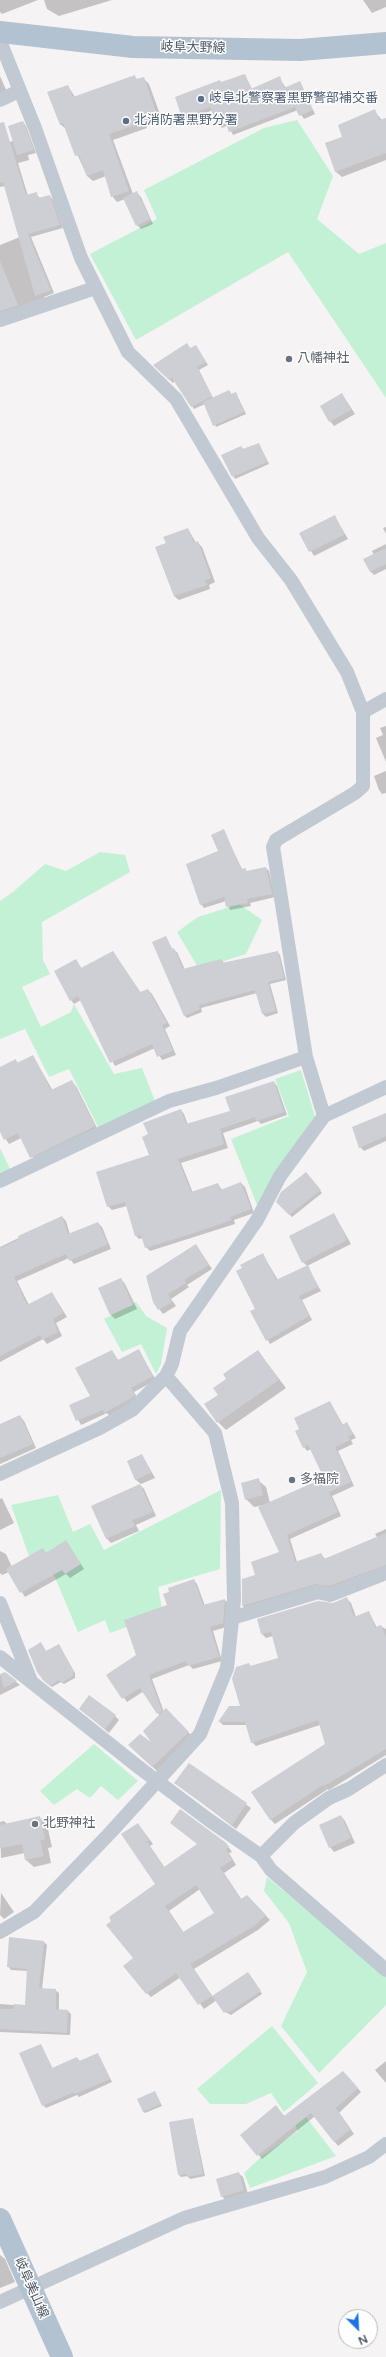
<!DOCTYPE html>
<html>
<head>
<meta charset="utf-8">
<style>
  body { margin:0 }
  #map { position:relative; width:386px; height:2357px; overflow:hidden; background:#f5f3f3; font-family:"Varela Round",sans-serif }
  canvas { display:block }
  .north { position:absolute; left:338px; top:2309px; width:40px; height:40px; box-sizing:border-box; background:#fff; border:1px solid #b7bbc0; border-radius:50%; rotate:156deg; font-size:11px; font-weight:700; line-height:16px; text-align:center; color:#4a5661 }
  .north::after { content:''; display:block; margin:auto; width:14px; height:18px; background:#1a73e8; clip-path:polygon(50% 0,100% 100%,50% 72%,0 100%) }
</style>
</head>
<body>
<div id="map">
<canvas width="386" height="2357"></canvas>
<div class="north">N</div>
</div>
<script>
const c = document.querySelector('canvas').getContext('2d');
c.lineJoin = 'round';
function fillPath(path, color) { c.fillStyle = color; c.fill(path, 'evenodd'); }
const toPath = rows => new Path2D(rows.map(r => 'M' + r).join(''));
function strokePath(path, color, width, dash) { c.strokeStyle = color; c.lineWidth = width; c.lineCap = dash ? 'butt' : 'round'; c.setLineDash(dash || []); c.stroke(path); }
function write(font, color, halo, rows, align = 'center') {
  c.font = font + ' "Varela Round","Noto Sans JP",sans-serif'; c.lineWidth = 3; c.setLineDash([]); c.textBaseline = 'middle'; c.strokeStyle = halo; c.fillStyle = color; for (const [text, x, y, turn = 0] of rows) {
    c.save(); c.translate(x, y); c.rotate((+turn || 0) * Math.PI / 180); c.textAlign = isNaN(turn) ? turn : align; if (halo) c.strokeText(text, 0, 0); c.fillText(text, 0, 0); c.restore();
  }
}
fillPath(toPath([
  [297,120,333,176,317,219,359,254,386,243,386,398,288,252,136,340,90,254,157,219,144,190,264,128],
  [100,852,125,855,130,872,42,922,43,960,50,974,22,987,41,1027,71,1012,74,1004,114,1074,142,1068,155,1101,99,1129,69,1069,49,1077,25,1029,0,1039,0,901,13,892,45,864,66,871],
  [239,904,262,920,246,954,199,969,177,932,198,917],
  [301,1070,316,1120,257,1205,231,1139,289,1116,275,1079],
  [0,1148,11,1171,0,1176],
  [136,1302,146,1316,167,1328,161,1364,156,1374,141,1344,122,1352,104,1319],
  [221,1490,220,1569,158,1587,163,1614,110,1633,105,1620,78,1632,46,1556,29,1556,11,1505,58,1495,73,1532,90,1524,104,1550],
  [94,1744,138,1781,118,1800,101,1786,90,1798,77,1789,54,1805,40,1791],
  [267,1877,386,1976,386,2005,319,2073,281,2026,307,1972,289,1923,264,1891],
  [272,2026,318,2083,284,2112,271,2093,246,2104,210,2104,197,2089],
  [306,2117,336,2156,250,2188,244,2173,261,2157,298,2131,294,2122]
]), '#c3f1d5');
fillPath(toPath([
  [0,0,38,0,2,14,0,12],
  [44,0,112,0,59,16,47,9],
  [363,0,386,0,386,7,372,13],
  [245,75,252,89,279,78,286,88,300,82,315,114,304,119,298,110,233,135,228,125,222,128,218,124,213,110,187,121,183,117,222,83],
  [0,76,7,92,0,95],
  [134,76,138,80,143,78,149,84,161,117,145,123,147,128,113,140,133,194,137,193,141,197,153,224,141,229,137,225,125,199,117,202,112,196,106,176,93,181,87,176,66,129,60,124,68,86,75,97],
  [374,111,382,120,386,119,386,160,342,177,336,172,326,143,343,138],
  [23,122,26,126,36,153,28,155,29,160,18,163,28,196,36,194,40,198,49,196,53,199,63,228,31,237,54,293,44,297,45,300,0,316,0,245,20,237,5,186,0,187,0,145,13,141],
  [187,344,191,349,195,346,198,349,208,365,199,370,213,398,229,391,232,395,236,393,246,414,216,427,205,404,194,409,175,381,173,383,155,365],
  [342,394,355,414,334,426,330,421],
  [259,444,269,464,235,479,223,455],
  [335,517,348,539,314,556,301,534],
  [386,527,386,534,383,528],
  [188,529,196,543,198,543,202,547,215,582,209,585,210,589,179,600,174,596,156,548,167,544],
  [386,544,386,569,374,575,370,571,374,555,372,551],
  [386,726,386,762,376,738,383,735,380,728],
  [386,771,386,793,382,794,379,790,374,776],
  [223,830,242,869,245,869,248,872,266,868,269,871,275,897,250,903,251,906,230,910,226,901,204,908,201,904,219,852],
  [166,938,173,950,177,952,185,970,221,960,224,963,277,952,280,955,286,980,270,984,278,1013,266,1017,263,1014,257,993,201,1008,202,1012,187,1018,184,1015],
  [113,952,141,993,148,990,152,994,170,1026,165,1029,176,1055,162,1060,155,1048,115,1066,81,1000,74,1004,71,1000,76,960,82,969],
  [33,1056,53,1091,72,1082,76,1086,98,1130,35,1161,21,1138,9,1144,0,1130,0,1068,15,1060,18,1063],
  [274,1082,277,1086,287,1115,261,1124,258,1121,223,1133,228,1148,181,1163,193,1193,218,1184,222,1190,241,1183,245,1187,254,1213,234,1220,235,1224,150,1251,146,1247,143,1238,139,1239,135,1235,127,1206,112,1210,108,1206,151,1155,149,1135,181,1110,184,1114,188,1125,231,1111],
  [386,1114,386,1141,364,1151,360,1147],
  [308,1175,322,1193,292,1217,277,1202],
  [334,1214,351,1244,307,1266,321,1291,302,1300,312,1320,270,1344,252,1311,256,1309,263,1255,278,1280,307,1266,303,1262],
  [62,1217,66,1221,70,1235,98,1223,102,1227,111,1249,74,1264,69,1258,17,1281,29,1305,52,1293,67,1317,56,1323,62,1336,47,1344,43,1339,0,1362,0,1247],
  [196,1245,212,1269,187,1285,189,1287,171,1299,176,1306,163,1314,154,1302],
  [121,1279,125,1284,137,1309,115,1319,111,1315],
  [138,1350,156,1380,134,1392,138,1399,109,1416,107,1413,81,1425,71,1406,91,1396,112,1352,119,1361],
  [258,1351,286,1388,226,1430,218,1422,228,1379],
  [330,1402,343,1425,347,1423,356,1438,351,1440,353,1444,338,1451,354,1486,332,1496,341,1516,290,1539,297,1562,321,1554,326,1560,377,1537,375,1534,386,1529,386,1569,334,1589,246,1609,243,1606,257,1576,280,1552,264,1505,254,1507,246,1499,258,1480,266,1487,270,1503,325,1479,311,1449,307,1451,304,1447,300,1429],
  [20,1416,24,1421,36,1448,0,1464,0,1425],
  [142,1455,155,1478,141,1484,136,1480,128,1461],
  [140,1485,144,1489,156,1516,136,1525,139,1531,111,1543,107,1539,92,1506],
  [2,1498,14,1523,0,1530,0,1499],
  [66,1541,84,1569,70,1578,66,1574,25,1597,9,1572,2,1575,0,1573,0,1551,6,1554,12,1567,43,1550,47,1553],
  [194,1580,197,1584,205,1606,225,1600,229,1604,226,1627,213,1631,222,1661,193,1669,189,1665,152,1679,164,1712,166,1710,193,1737,157,1771,134,1749,155,1746,160,1716,144,1691,127,1702,108,1675,137,1655,169,1606],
  [347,1599,351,1603,356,1617,369,1612,377,1628,380,1626,386,1629,386,1755,329,1790,328,1789,275,1824,270,1819,326,1744,320,1725,256,1746,252,1742,247,1725,223,1725,219,1721,241,1707,249,1664,252,1667,280,1659,273,1636,266,1638,262,1634],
  [60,1647,75,1673,75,1678,64,1684,61,1682,52,1687,46,1682,46,1652],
  [5,1673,20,1685,0,1695,0,1675],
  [85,1713,115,1716,119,1720,109,1733],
  [189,1764,251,1808,236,1829,176,1783],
  [341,1816,345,1821,355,1843,334,1852,330,1847],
  [39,1817,47,1825,52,1847,48,1848,51,1863,34,1867,26,1860,25,1853,1,1858,0,1822,4,1821,7,1824],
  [171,1823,225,1842,232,1852,229,1853,236,1865,224,1873,242,1900,247,1896,270,1920,258,1930,194,1969,213,1997,250,1975,262,1994,231,2015,225,2012,217,2000,204,2009,181,1977,151,1997,147,1993,135,1958,157,1884,138,1824,153,1844,150,1846,165,1868,198,1844],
  [200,1889,215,1913,184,1933,169,1911],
  [1,1893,14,1912,4,1919,0,1915],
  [44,1942,47,1945,42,1989,55,1990,59,1993,59,2010,68,2011,71,2014,70,2035,0,2032,0,2004,26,2006,28,1971,11,1970,8,1966],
  [41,2045,53,2069,77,2058,81,2062,98,2054,112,2082,79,2097,77,2095,46,2108,43,2105],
  [386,2061,386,2083,375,2070],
  [347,2076,361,2092,339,2113,354,2134,338,2146,315,2116,262,2159,241,2135,280,2111,285,2117],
  [155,2092,162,2106,145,2113,143,2111],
  [193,2119,205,2176,190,2179,188,2176,181,2177,179,2175,170,2123],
  [238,2173,243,2177,248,2194,226,2201,222,2196],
  [0,2255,5,2259,15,2282,0,2288]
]), '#0003');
fillPath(toPath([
  [245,74,251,89,280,76,284,88,300,81,313,110,299,116,295,107,229,132,225,122,217,125,210,107,182,118,175,97,220,80,221,82],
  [135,75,136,79,144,77,156,112,140,118,142,123,109,134,129,191,111,197,103,170,87,176,79,155,75,156,63,123,60,125,47,92,68,85,73,97],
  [375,109,379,120,386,118,386,153,335,172,325,143,342,137,338,125],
  [23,121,34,150,17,155,8,126],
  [4,122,26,195,37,192,38,198,50,195,60,225,28,234,51,290,35,296,3,182,0,183,0,123],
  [137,191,150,219,136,226,123,198],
  [0,261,18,305,0,311],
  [187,343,190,348,196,345,206,362,197,367,212,396,191,407,172,378,169,380,153,365],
  [229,390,231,394,236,392,244,412,213,426,203,402],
  [342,393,351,410,329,422,320,406],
  [259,443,267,462,232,477,221,455,241,446,243,449],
  [335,515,344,535,309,552,299,533],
  [188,528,194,543,198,541,211,578,205,580,207,585,174,596,155,547,166,543,163,537],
  [386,548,386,564,370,572,363,559],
  [224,829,241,869,246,868,246,871,266,867,272,894,247,899,248,903,226,907,224,897,200,905,186,864,218,851,211,835],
  [166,936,172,949,174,948,183,969,221,959,222,963,278,951,284,978,268,982,276,1011,262,1014,255,990,199,1005,200,1009,184,1016,152,942],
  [113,951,140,992,148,989,167,1023,162,1025,173,1051,157,1057,152,1044,110,1063,78,996,70,1001,54,971,76,959,81,968],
  [33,1055,51,1090,72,1080,95,1126,30,1158,18,1133,4,1140,0,1132,0,1067,16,1059,17,1063],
  [274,1081,284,1112,256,1121,255,1117,220,1129,224,1144,178,1159,191,1192,218,1183,220,1190,241,1182,251,1209,230,1217,232,1220,185,1236,145,1248,141,1235,135,1236,125,1202,107,1207,96,1172,149,1155,142,1137,148,1134,143,1123,181,1109,186,1124,230,1111,225,1097],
  [386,1113,386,1136,359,1148,352,1127],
  [306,1172,321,1190,289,1215,276,1202,281,1192],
  [334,1213,347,1240,302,1263,289,1236],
  [62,1216,68,1234,98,1222,108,1244,69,1261,66,1254,14,1277,27,1305,52,1292,63,1313,53,1319,58,1332,42,1340,40,1335,0,1356,0,1246,1,1248,19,1239,18,1236],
  [196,1244,209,1265,184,1280,186,1283,168,1294,172,1302,158,1310,153,1302,146,1276],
  [263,1253,276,1280,308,1265,318,1287,299,1296,309,1316,266,1341,250,1311,255,1309,236,1271,242,1268,240,1265],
  [121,1278,133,1305,110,1315,98,1288],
  [139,1349,153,1376,131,1388,135,1395,133,1397,104,1413,103,1410,76,1421,69,1405,90,1396,75,1368,112,1350,118,1360],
  [258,1350,279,1380,217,1423,204,1404,218,1395,213,1388,226,1379,223,1374],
  [330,1401,342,1425,347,1422,353,1434,348,1437,350,1440,335,1447,351,1482,329,1492,338,1512,287,1535,295,1562,321,1553,324,1559,386,1533,386,1565,329,1586,316,1584,242,1606,242,1579,255,1575,251,1562,279,1552,258,1507,324,1478,308,1445,303,1448,295,1431,299,1429,294,1418],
  [20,1415,33,1444,0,1458,0,1424],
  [142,1454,151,1473,135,1480,127,1461],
  [259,1478,263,1495,245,1500,241,1483],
  [140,1484,153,1512,132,1520,135,1526,106,1539,91,1506],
  [66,1540,81,1564,65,1574,62,1570,20,1593,6,1569,43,1548,46,1553],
  [194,1579,203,1605,225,1599,223,1623,210,1627,219,1657,188,1666,186,1661,149,1675,162,1711,157,1714,140,1688,122,1699,106,1675,136,1655,124,1620,167,1605,163,1594,169,1592,168,1588],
  [347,1597,354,1617,369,1611,375,1627,381,1625,386,1637,386,1749,324,1786,323,1785,270,1820,251,1792,325,1744,318,1720,251,1743,245,1722,218,1722,229,1706,240,1706,232,1679,236,1667,249,1663,250,1666,278,1658,271,1632,261,1634,257,1619,318,1601,333,1603],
  [41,1642,46,1651,59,1644,73,1670,73,1676,61,1683,59,1680,50,1686,43,1680,37,1672,28,1650],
  [5,1672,17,1681,4,1688,0,1674],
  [89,1695,116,1715,105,1729,79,1709],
  [166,1708,189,1732,152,1767,128,1745,140,1734,151,1742,143,1731],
  [189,1763,247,1803,232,1825,174,1783],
  [180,1809,225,1842,229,1847,226,1849,232,1860,220,1868,241,1899,247,1895,266,1915,254,1926,190,1964,212,1996,198,2005,176,1973,146,1994,123,1966,133,1958,106,1925,111,1921,109,1917,155,1884,121,1834,138,1823,149,1840,147,1842,164,1867,197,1844,170,1823],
  [196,1885,214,1913,183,1932,165,1906],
  [341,1815,351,1838,329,1848,319,1825],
  [40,1816,45,1839,40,1841,44,1856,25,1860,22,1844,0,1848,0,1825],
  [9,1937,44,1941,39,1988,56,1989,56,2009,68,2010,67,2033,0,2029,0,2009,13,2009,14,2004,25,2005,27,1969,7,1967],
  [248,1972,261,1991,228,2013,227,2011,224,2013,212,1996],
  [41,2044,52,2068,77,2057,79,2061,98,2053,110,2079,75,2094,74,2092,42,2106,19,2053],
  [343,2071,358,2088,336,2108,351,2129,334,2142,311,2113,257,2156,240,2135,276,2105,284,2116],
  [155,2091,161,2104,143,2112,137,2099],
  [193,2118,203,2174,187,2177,187,2174,178,2175,169,2122],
  [239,2172,244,2190,221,2197,216,2179]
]), '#cdcfd5');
strokePath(toPath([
  [0,41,35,128,81,258,128,352,176,399,258,538,291,580,347,672,363,712,363,786,355,793,276,840,273,847,306,1057,324,1116],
  [0,100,19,91],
  [0,320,95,288],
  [363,712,386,699],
  [0,1181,169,1101,216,1088,306,1057],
  [0,1474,100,1428,132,1410,166,1376,172,1364,180,1331,257,1220,280,1176,324,1116,386,1087],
  [0,1603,31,1681],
  [232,1618,318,1592,330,1595,386,1573],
  [0,1657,141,1769,209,1820,261,1856,271,1870,386,1970],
  [261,1856,294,1823,329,1798,349,1789,386,1765],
  [0,1932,34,1912,110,1833,200,1734,227,1668,234,1600,232,1503,215,1433,166,1376],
  [0,2302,184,2218,325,2177,369,2157,386,2144]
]), '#c1cad2', 14);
strokePath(toPath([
  [0,32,133,47,300,50,386,43],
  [0,2219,62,2357]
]), '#b3c2d1', 22);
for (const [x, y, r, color] of [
  [201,99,4,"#5c6f8a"],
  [126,121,4,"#5c6f8a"],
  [289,359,4,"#6b7280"],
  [292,1480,4,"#6b7280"],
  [35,1824,4,"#6b7280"]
]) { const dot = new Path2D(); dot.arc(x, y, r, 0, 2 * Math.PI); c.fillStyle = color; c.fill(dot); strokePath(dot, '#fff', 1.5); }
write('13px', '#4a5661', '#fff', [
  ["岐阜大野線",193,48,1],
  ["岐阜美山線",31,2288,66]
]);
write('13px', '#4e5e75', '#fff', [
  ["岐阜北警察署黒野警部補交番",209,99],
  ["北消防署黒野分署",134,121]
], 'left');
write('13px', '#5b616d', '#fff', [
  ["八幡神社",297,359],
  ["多福院",300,1480],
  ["北野神社",43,1824]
], 'left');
</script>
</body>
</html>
